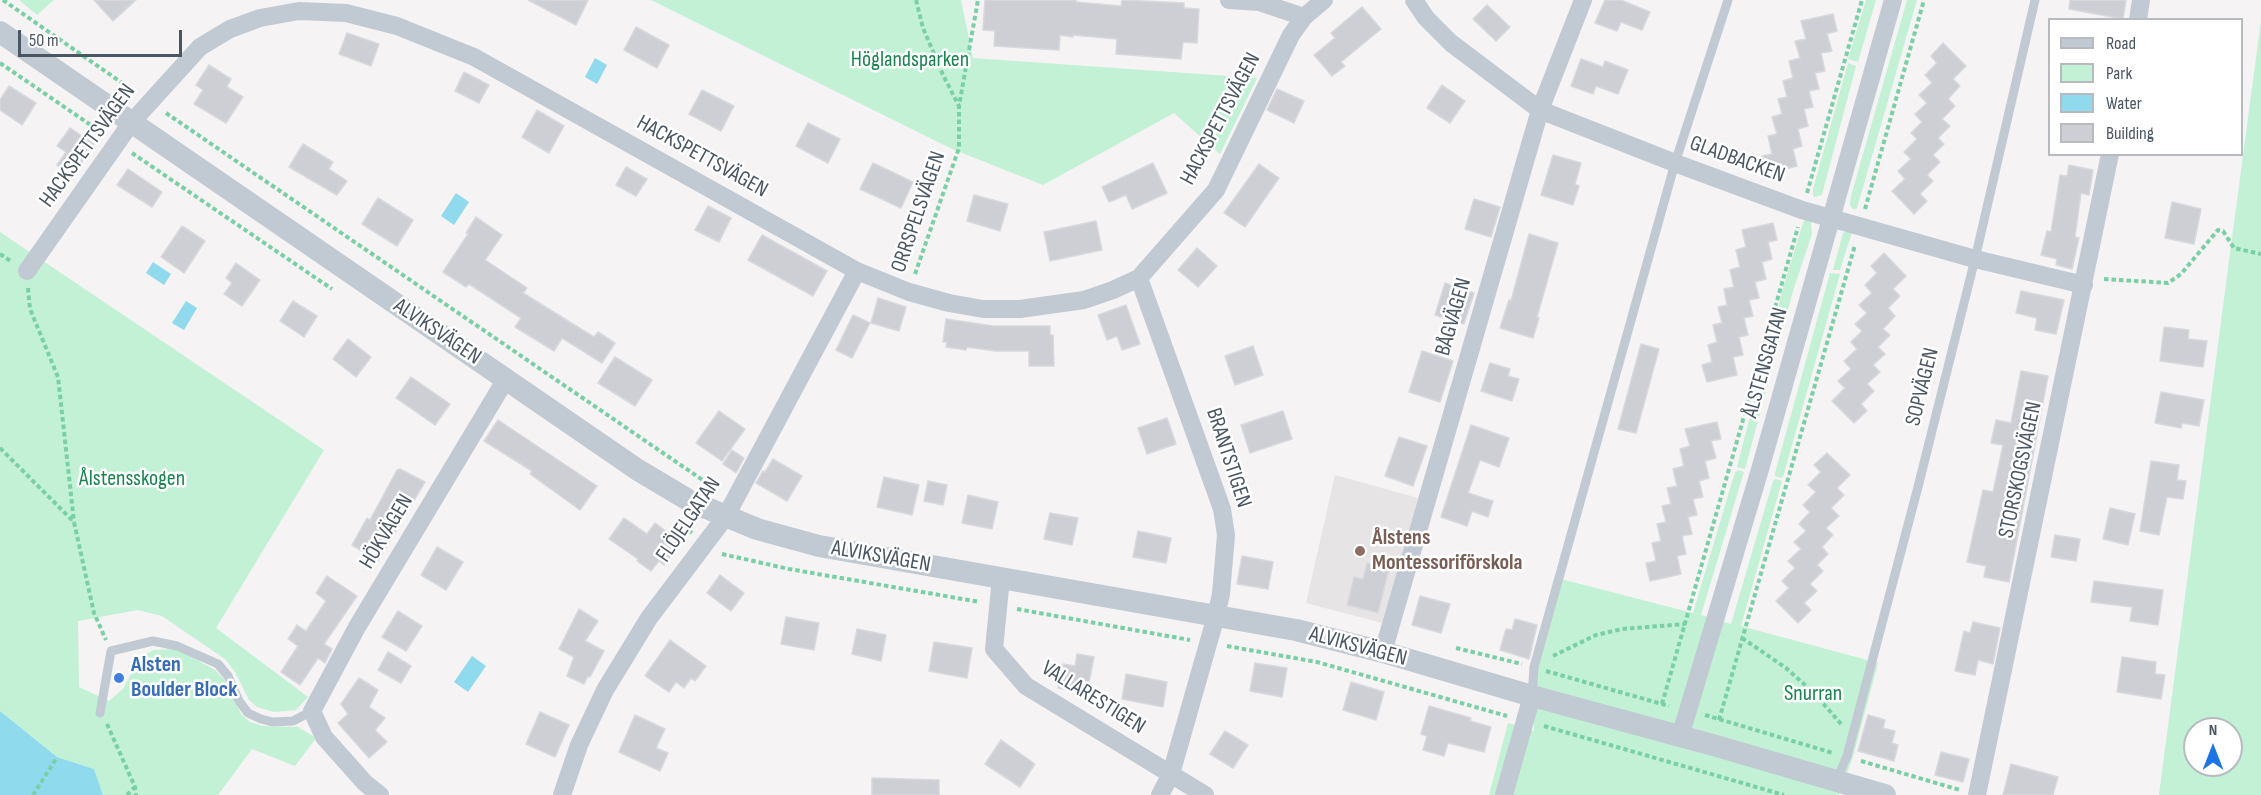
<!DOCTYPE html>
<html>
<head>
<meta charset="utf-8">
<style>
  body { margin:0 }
  #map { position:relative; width:2261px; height:795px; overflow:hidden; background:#f5f3f3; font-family:"Sofia Sans Condensed",sans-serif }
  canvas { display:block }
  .legend { position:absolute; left:2048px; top:18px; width:195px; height:138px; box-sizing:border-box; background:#fff; border:2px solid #b7bbc0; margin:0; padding:8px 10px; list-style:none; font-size:18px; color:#4a5661 }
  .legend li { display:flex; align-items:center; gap:12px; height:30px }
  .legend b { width:30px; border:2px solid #b7bbc0 }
  .north { position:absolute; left:2183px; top:717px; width:60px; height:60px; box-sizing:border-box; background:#fff; border:2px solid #b7bbc0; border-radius:50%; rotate:0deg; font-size:16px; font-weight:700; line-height:24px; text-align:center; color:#4a5661 }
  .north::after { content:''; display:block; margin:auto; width:21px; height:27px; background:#1a73e8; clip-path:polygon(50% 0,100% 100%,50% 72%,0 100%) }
  .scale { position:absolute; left:18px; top:30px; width:164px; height:27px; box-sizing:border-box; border:3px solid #4a5661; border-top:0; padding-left:8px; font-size:18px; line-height:21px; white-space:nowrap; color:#4a5661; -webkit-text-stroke:4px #fff; paint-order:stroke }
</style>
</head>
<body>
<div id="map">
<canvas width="2261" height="795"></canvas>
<ul class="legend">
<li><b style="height:8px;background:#c1cad2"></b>Road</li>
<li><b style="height:16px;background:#c3f1d5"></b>Park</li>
<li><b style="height:16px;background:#90daee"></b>Water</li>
<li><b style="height:16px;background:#cdcfd5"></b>Building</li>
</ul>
<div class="north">N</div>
<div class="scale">50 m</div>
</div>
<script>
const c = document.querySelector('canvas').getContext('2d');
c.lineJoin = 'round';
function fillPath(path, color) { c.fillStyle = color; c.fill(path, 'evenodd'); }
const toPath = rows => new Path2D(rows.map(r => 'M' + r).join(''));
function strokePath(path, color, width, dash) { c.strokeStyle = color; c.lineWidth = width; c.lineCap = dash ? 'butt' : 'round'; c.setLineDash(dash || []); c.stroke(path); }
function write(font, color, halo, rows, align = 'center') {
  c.font = font + ' "Sofia Sans Condensed",sans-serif'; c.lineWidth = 5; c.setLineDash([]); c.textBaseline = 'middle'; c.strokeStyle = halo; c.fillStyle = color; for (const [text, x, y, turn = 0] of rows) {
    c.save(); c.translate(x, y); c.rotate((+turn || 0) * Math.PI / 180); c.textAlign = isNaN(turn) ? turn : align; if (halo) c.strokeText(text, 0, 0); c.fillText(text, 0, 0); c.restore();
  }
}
fillPath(toPath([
  [1335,475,1418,498,1382,623,1306,603]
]), '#e6e4e5');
fillPath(toPath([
  [19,0,54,0,37,15],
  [651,0,961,0,973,58,1257,78,1220,154,1174,113,1043,185,952,149],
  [1866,0,1876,0,1858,62,1848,59],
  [1907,0,1917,0,1857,208,1854,210,1850,205,1851,196],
  [2261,20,2261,795,2159,795,2225,291],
  [2195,729,2231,729,2231,765,2195,765],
  [1848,63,1856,66,1822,195,1815,197,1813,196,1813,189],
  [1806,217,1811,222,1812,234,1793,291,1745,469,1737,467,1783,288,1803,223],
  [1853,229,1840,270,1833,270,1843,233],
  [0,232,324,450,216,628,308,697,296,710,274,712,257,707,249,700,235,672,225,659,162,616,138,610,78,621,79,687,109,701,123,689,140,657,154,650,177,649,215,670,224,679,241,714,250,722,263,726,298,727,316,738,295,766,252,749,218,795,103,795,94,769,57,757,0,711],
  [1830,273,1840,274,1783,477,1780,478,1775,476,1775,473],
  [1739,470,1744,472,1743,475,1701,615,1731,624,1773,481,1775,479,1782,481,1741,626,1878,663,1853,757,1839,795,1489,795,1508,723,1534,731,1532,665,1557,578,1693,613,1735,472]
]), '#c3f1d5');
fillPath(toPath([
  [595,58,607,65,597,84,585,77],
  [456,193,469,202,454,225,441,216],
  [153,262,171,274,164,285,146,273],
  [186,301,197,308,184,330,172,323],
  [472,656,486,666,468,692,454,682],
  [0,711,57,757,94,769,103,795,0,795]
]), '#90daee');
const building = toPath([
  [94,0,136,0,113,21,94,0],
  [528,0,588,0,576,25,528,0],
  [985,0,1076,0,1076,2,1121,6,1122,0,1184,3,1184,8,1199,9,1197,43,1183,42,1181,59,1116,54,1117,39,1073,35,1073,37,1060,35,1059,50,994,46,995,31,983,30,985,0],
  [1605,0,1621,0,1650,12,1642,30,1621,22,1617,31,1595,23,1605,0],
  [2070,0,2126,0,2123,19,2069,9,2070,0],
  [1487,5,1510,27,1496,41,1473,19,1487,5],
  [1362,7,1381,29,1341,62,1345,66,1332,76,1314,55,1335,38,1331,33,1362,7],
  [1833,14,1837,31,1827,34,1832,51,1821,53,1825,71,1815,73,1819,89,1809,91,1813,107,1804,109,1808,126,1798,129,1802,146,1793,149,1797,166,1766,174,1762,156,1772,154,1768,136,1777,134,1772,117,1782,114,1778,99,1787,97,1783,81,1793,78,1789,61,1800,58,1795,41,1806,39,1801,21,1833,14],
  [636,27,669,45,657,68,624,50,636,27],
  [347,33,379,44,371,66,339,54,347,33],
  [1943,43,1966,66,1953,79,1960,86,1948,99,1955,106,1942,119,1950,126,1938,138,1944,144,1933,155,1940,162,1927,175,1933,181,1920,194,1927,201,1914,214,1892,191,1905,179,1898,171,1911,159,1904,152,1917,139,1911,133,1922,122,1915,114,1927,103,1919,95,1932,83,1925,75,1937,63,1931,56,1943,43],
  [1581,59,1603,67,1605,61,1628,70,1618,94,1596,86,1593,94,1571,86,1581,59],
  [209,65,231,79,227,87,243,97,226,123,194,104,203,90,196,85,209,65],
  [464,72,489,85,479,103,455,91,464,72],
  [1442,85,1465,101,1450,123,1427,108,1442,85],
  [9,86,36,103,22,125,0,110,0,100,9,86],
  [1277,89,1304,101,1294,123,1267,110,1277,89],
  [702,90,734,106,721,131,689,114,702,90],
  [537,110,564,126,549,153,522,137,537,110],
  [808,123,840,139,828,163,796,146,808,123],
  [70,128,94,144,73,175,57,165,66,152,57,146,70,128],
  [303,144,333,162,329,169,347,181,337,195,289,167,303,144],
  [1553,155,1581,163,1575,184,1579,186,1573,205,1541,195,1553,155],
  [873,163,913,182,901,208,860,189,873,163],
  [1153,163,1167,193,1132,209,1126,195,1109,202,1102,187,1153,163],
  [1259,164,1279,178,1245,227,1224,213,1259,164],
  [2069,165,2093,170,2089,195,2081,193,2075,237,2079,238,2072,269,2056,265,2057,259,2041,255,2047,231,2051,232,2060,175,2067,176,2069,165],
  [626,167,647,179,636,196,616,185,626,167],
  [128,169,162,192,152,207,117,185,128,169],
  [974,195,1008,204,1000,231,967,221,974,195],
  [378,198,413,220,397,246,362,224,378,198],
  [1474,199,1500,207,1491,237,1465,229,1474,199],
  [2172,202,2201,209,2194,244,2165,238,2172,202],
  [708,206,731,218,719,242,695,230,708,206],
  [476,217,502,235,485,260,527,288,523,293,594,337,598,332,615,343,602,363,562,338,554,351,515,327,521,318,469,284,466,287,443,272,468,234,466,233,476,217],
  [1096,221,1102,250,1050,261,1044,232,1096,221],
  [1773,223,1777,240,1768,242,1772,259,1762,262,1766,279,1755,282,1759,298,1749,300,1753,316,1744,318,1748,335,1739,337,1743,355,1733,357,1737,375,1707,382,1702,365,1712,362,1708,345,1717,342,1713,325,1722,323,1718,307,1727,305,1724,289,1734,287,1730,270,1740,267,1736,250,1746,247,1742,230,1773,223],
  [182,226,205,241,184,273,161,257,182,226],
  [1529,234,1558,243,1537,317,1539,318,1533,338,1500,328,1509,300,1511,301,1529,234],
  [762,235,827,271,813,296,748,260,762,235],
  [1197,248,1217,266,1198,287,1178,270,1197,248],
  [1884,253,1906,276,1893,289,1900,296,1888,308,1895,316,1883,329,1890,335,1878,347,1885,354,1873,365,1880,372,1867,384,1874,391,1861,404,1867,411,1854,423,1832,401,1845,388,1838,381,1851,369,1844,361,1857,349,1851,342,1862,331,1855,324,1867,313,1859,305,1872,293,1865,285,1877,273,1871,266,1884,253],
  [236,263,260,280,242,306,224,294,232,283,226,278,236,263],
  [1445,283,1474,293,1464,324,1435,315,1445,283],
  [2021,291,2064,300,2056,334,2035,330,2037,318,2016,313,2021,291],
  [878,298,906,307,899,331,871,323,878,298],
  [293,301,317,316,304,337,280,321,293,301],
  [1126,305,1140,344,1122,350,1117,336,1107,340,1098,315,1126,305],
  [853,315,870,323,852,358,836,350,853,315],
  [946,319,993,326,1050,326,1050,335,1053,335,1054,366,1029,366,1029,351,995,351,967,347,966,350,946,347,947,342,943,342,946,319],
  [2164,327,2189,330,2188,339,2207,341,2203,367,2160,361,2164,327],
  [348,339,371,357,356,377,333,359,348,339],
  [1641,344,1659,349,1636,433,1618,429,1641,344],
  [1253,346,1263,375,1235,385,1225,356,1253,346],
  [1422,351,1453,361,1440,402,1409,392,1422,351],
  [615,357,652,380,635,406,598,383,615,357],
  [1490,363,1510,369,1508,376,1519,379,1512,401,1481,391,1490,363],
  [2021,371,2048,376,2009,582,1984,577,1986,566,1967,562,1983,490,1993,492,2003,445,1991,443,1996,420,2011,423,2021,371],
  [411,377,450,404,435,425,396,398,411,377],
  [2161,392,2204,400,2199,426,2182,423,2181,428,2155,423,2161,392],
  [719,411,745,429,722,461,696,443,719,411],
  [1283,411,1292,439,1250,453,1241,425,1283,411],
  [1167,418,1176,444,1147,454,1138,428,1167,418],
  [498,420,597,486,580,510,530,474,532,471,484,441,498,420],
  [1717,422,1721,439,1711,441,1716,458,1705,461,1709,478,1699,481,1703,497,1693,499,1697,515,1688,517,1692,534,1682,536,1686,554,1677,556,1681,574,1650,581,1646,563,1656,561,1652,543,1661,541,1657,524,1666,522,1662,506,1671,504,1667,488,1677,486,1673,469,1684,466,1680,449,1690,446,1685,429,1717,422],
  [1471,425,1509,438,1499,467,1480,460,1468,493,1493,501,1488,517,1472,511,1467,526,1441,517,1471,425],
  [1399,437,1427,446,1413,486,1385,476,1399,437],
  [732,450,744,458,736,473,723,464,732,450],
  [1827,453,1850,475,1837,488,1844,495,1831,508,1839,516,1826,528,1833,535,1822,547,1828,554,1817,565,1823,571,1810,584,1817,591,1804,603,1811,610,1798,623,1776,601,1789,588,1782,581,1795,568,1788,561,1801,549,1794,542,1806,531,1799,524,1810,512,1803,505,1816,492,1808,485,1821,472,1814,465,1827,453],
  [773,459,802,476,787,501,756,483,763,471,765,472,773,459],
  [2151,461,2179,465,2177,480,2186,481,2183,499,2167,497,2159,535,2140,531,2151,461],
  [400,469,425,482,378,561,352,545,367,518,370,520,397,470,400,469],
  [884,477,919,485,912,515,877,507,884,477],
  [928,481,947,485,943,505,924,501,928,481],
  [968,495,998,502,992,529,962,523,968,495],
  [2110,508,2135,514,2128,545,2103,539,2110,508],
  [1050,513,1078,518,1072,545,1044,539,1050,513],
  [624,518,647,534,655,523,681,542,664,565,659,561,651,571,637,561,638,559,609,539,624,518],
  [1138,531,1171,538,1166,563,1133,557,1138,531],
  [2055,535,2080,539,2076,561,2051,557,2055,535],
  [437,547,463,562,446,590,421,575,437,547],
  [1242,556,1273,562,1268,589,1237,584,1242,556],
  [1367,563,1389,569,1378,613,1347,605,1354,577,1363,579,1367,563],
  [720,575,744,593,731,611,707,593,720,575],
  [327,576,357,596,324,644,332,649,325,663,318,658,300,685,281,672,298,646,288,639,297,625,306,631,326,601,316,593,327,576],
  [2094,581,2163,590,2158,625,2130,621,2132,607,2091,602,2094,581],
  [1420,596,1450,604,1441,633,1412,625,1420,596],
  [579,609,598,621,585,641,604,651,590,677,588,676,584,684,567,676,574,657,559,649,579,609],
  [398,611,422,626,406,651,382,637,398,611],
  [786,617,819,623,814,650,781,644,786,617],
  [1515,619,1537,625,1529,659,1500,650,1506,629,1512,630,1515,619],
  [1973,622,2000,628,1993,664,1978,660,1975,675,1955,671,1964,631,1970,633,1973,622],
  [857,629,886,635,881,661,852,654,857,629],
  [670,640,706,666,695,681,691,678,684,688,676,682,669,692,645,676,670,640],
  [934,642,972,648,967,678,929,671,934,642],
  [388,652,411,666,401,683,378,670,388,652],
  [1077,654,1094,657,1087,693,1058,688,1063,664,1075,666,1077,654],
  [2122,657,2156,662,2155,674,2165,675,2161,699,2117,692,2122,657],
  [1255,663,1287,668,1282,697,1250,691,1255,663],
  [1126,674,1167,682,1163,707,1122,699,1126,674],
  [359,678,378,690,369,707,385,718,375,730,387,742,369,758,338,723,348,714,341,704,359,678],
  [1351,682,1384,692,1376,720,1343,710,1351,682],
  [1429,706,1471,718,1470,721,1491,727,1484,752,1448,743,1444,756,1423,750,1427,736,1421,734,1429,706],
  [540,712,569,725,555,757,526,744,540,712],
  [635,715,665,729,656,748,668,753,660,771,619,752,635,715],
  [1868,715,1885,720,1883,728,1895,731,1892,743,1898,745,1894,761,1858,751,1868,715],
  [1225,731,1248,745,1233,768,1210,754,1225,731],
  [1001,740,1035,764,1020,787,985,764,1001,740],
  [1941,752,1969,759,1963,782,1935,775,1941,752],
  [2011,764,2058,777,2053,795,2003,795,2011,764],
  [872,778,939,780,939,795,872,795,872,778]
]);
fillPath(building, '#cdcfd5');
strokePath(building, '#d7d9de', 1.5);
strokePath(toPath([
  [3,0,135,92],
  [916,0,923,28,943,75,959,106],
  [0,63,101,132],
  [166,113,704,481],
  [132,153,332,289],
  [1807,193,1862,0],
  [1865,209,1924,0],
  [0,254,12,262],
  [915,274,959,148,959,106,978,0],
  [2104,279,2168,283,2181,274,2218,230,2223,231,2234,248,2261,254],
  [28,288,30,309,58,377,74,522],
  [0,448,74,522,94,613,106,640],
  [677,521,692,533],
  [722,554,789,569,980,602],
  [1017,609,1190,640],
  [1742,638,1786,668,1815,694,1841,724],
  [1227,646,1317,662,1507,716],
  [1456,648,1522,664],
  [1553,656,1596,635,1622,629,1685,624],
  [1546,671,1669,706],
  [1662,704,1798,227],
  [1705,715,1833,753],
  [1719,720,1855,245],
  [107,724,135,787,136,795],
  [1544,726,1784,795],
  [1861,761,1960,790],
  [33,795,57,757],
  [127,795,135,787]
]), '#7ad0a6', 4, [4.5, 3]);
strokePath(toPath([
  [1532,696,1534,667,1675,163,1728,0],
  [100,713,111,651,153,641,177,646,218,664,228,676,239,701,248,713,261,719,273,722,293,721,312,711],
  [1837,779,1847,756,1918,487,1975,259,2035,0]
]), '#c1cad2', 9);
strokePath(toPath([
  [1229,0,1259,2,1304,17],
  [1414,0,1426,18,1451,43,1540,110,1675,163,1802,210,1975,259,2084,285],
  [2138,20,2141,0],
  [27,271,131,123,200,47,230,29,260,18,299,11,346,13,397,26,474,57,857,271,909,292,949,303,983,309,1020,309,1084,300,1113,290,1139,278,1216,190,1291,35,1304,17,1324,0],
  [1139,278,1222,509,1226,535,1221,594,1216,616,1171,774,1160,795],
  [1001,578,994,649,1026,686,1205,795],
  [1383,652,1540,110,1583,0],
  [1680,737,1761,466,1893,0],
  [380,795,365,783,324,737,312,711,357,627,506,379],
  [562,795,579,745,605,690,649,618,726,516,857,271],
  [1504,795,1532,696],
  [1977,795,2110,154]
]), '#c1cad2', 18);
strokePath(toPath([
  [0,32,638,470,690,501,757,529,819,546,1296,630,1383,652,1532,696,1713,745,1885,795]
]), '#c1cad2', 22);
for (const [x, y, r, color] of [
  [1360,551,6,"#8d6e63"],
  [119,678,6,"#3f7fe0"]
]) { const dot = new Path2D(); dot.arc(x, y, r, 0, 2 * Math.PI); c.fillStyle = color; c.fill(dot); strokePath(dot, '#fff', 2); }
write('22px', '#17864f', '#fff', [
  ["Höglandsparken",910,60],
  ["Ålstensskogen",132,479],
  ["Snurran",1813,694]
]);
write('22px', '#4a5661', '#fff', [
  ["HACKSPETTSVÄGEN",1221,119,-62],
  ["HACKSPETTSVÄGEN",88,146,-54],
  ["HACKSPETTSVÄGEN",702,157,29],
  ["GLADBACKEN",1737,160,20],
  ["ORRSPELSVÄGEN",919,212,-71],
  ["BÅGVÄGEN",1454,317,-74],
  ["ALVIKSVÄGEN",437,332,34],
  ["ÅLSTENSGATAN",1766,363,-74],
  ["SOPVÄGEN",1923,387,-76],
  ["BRANTSTIGEN",1228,458,72],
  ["STORSKOGSVÄGEN",2021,470,-78],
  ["FLÖJELGATAN",689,520,-56],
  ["HÖKVÄGEN",387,532,-59],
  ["ALVIKSVÄGEN",881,557,10],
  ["ALVIKSVÄGEN",1358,647,15],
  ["VALLARESTIGEN",1093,698,32]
]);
write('bold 22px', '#785e54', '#fff', [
  ["Ålstens",1372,538],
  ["Montessoriförskola",1372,563]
], 'left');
write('bold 22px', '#366cbe', '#fff', [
  ["Alsten",131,665],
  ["Boulder Block",131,690]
], 'left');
</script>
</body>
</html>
